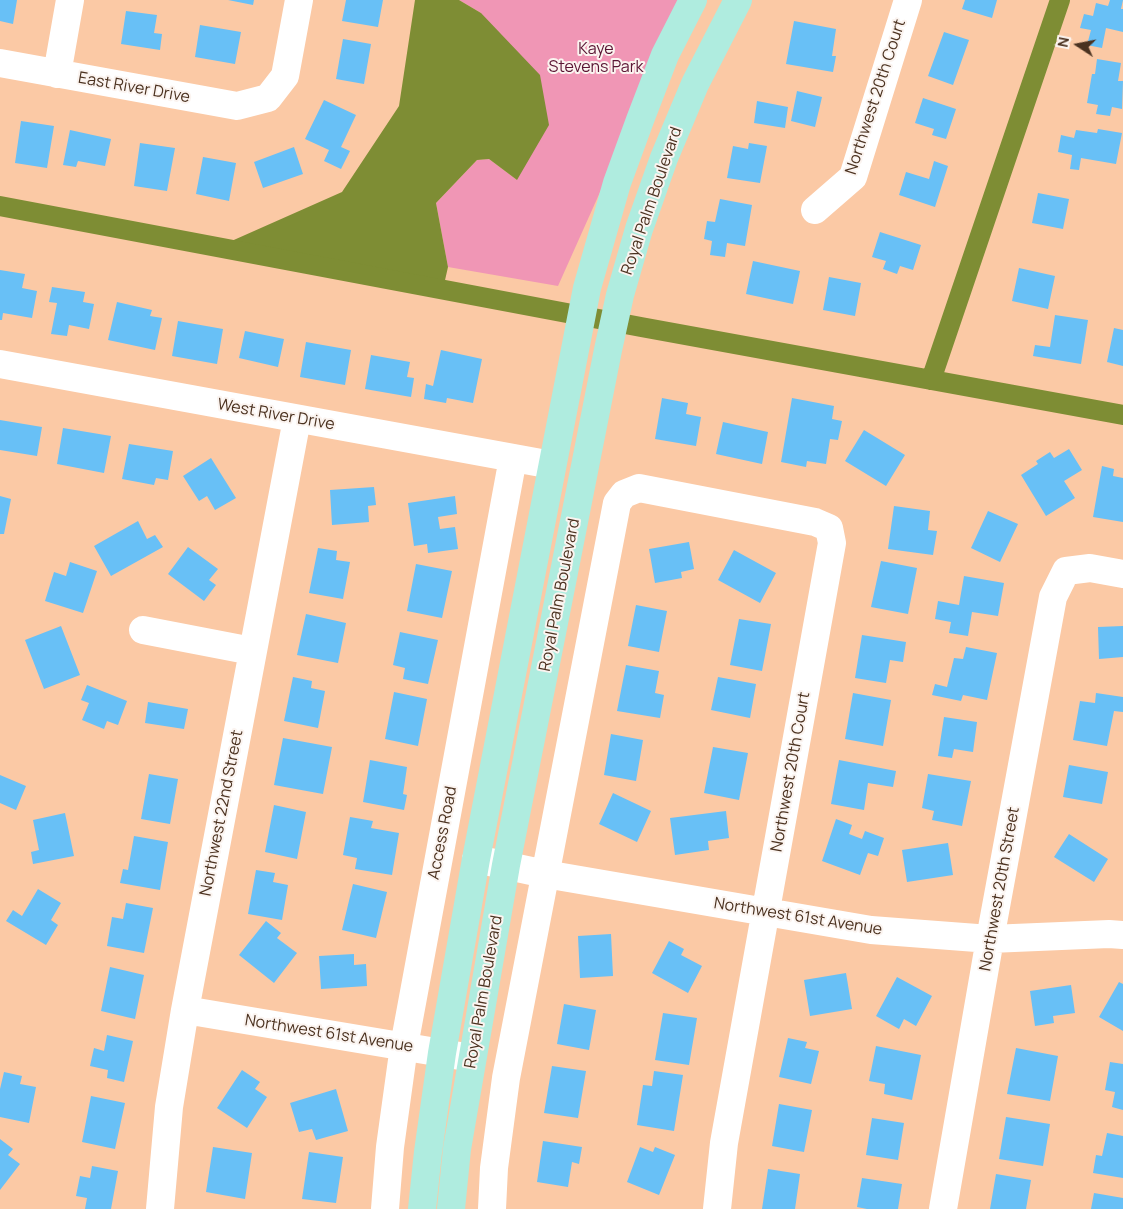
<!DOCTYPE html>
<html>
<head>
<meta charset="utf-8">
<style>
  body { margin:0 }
  #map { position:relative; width:1123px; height:1209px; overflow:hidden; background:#fbc9a5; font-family:Manrope,sans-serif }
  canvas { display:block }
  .north { position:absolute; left:1053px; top:20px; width:50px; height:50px; -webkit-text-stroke:4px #fbf4f0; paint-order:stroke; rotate:281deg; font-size:14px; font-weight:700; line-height:20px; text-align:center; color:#4b3220 }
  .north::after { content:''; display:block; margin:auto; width:18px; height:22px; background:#4b3220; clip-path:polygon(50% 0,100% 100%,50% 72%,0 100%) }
</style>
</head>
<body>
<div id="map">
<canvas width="1123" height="1209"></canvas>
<div class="north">N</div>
</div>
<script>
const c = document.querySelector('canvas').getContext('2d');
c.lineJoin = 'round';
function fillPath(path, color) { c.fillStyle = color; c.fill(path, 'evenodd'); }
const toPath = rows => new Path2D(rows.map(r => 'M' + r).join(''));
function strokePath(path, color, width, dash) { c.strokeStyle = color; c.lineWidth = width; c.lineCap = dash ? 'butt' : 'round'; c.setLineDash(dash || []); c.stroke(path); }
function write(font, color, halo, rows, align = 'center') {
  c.font = font + ' Manrope,sans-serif'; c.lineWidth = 4; c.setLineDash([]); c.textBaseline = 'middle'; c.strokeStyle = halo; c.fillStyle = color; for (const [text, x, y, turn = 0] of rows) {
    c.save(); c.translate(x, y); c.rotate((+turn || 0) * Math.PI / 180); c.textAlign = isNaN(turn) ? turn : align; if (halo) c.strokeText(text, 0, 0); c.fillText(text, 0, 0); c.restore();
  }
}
fillPath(toPath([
  [459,0,686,0,558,286,448,267,436,203,477,160,489,159,517,180,481,13]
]), '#f096b5');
fillPath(toPath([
  [415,0,459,0,481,13,540,75,549,125,517,180,489,159,477,160,436,203,448,267,443,289,218,247,342,192,399,106]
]), '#7e8d34');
strokePath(toPath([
  [0,206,641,327,1123,415],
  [931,380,1060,0]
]), '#7e8d34', 20);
fillPath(toPath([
  [0,0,17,0,13,24,0,21],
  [228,0,254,0,253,5],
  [346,0,383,0,378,27,342,21],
  [965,0,997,0,992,18,962,9],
  [1110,0,1123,0,1121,9,1123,9,1123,32,1106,28,1102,48,1087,45,1091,30,1080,28,1084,14,1093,16,1096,3,1108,6],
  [126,11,157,15,154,33,162,34,160,50,121,44],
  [794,21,836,29,832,56,836,56,833,72,786,64],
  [200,25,241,32,235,64,195,57],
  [944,32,969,40,953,85,928,76],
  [343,39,371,44,364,84,336,79],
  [1097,59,1121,63,1118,81,1123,81,1122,109,1112,107,1110,116,1096,114,1098,105,1087,103,1092,74,1095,74],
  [797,91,822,97,815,127,791,121],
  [923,98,956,109,946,139,932,135,934,129,915,123],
  [324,100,356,115,341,147,350,151,341,169,324,161,329,150,305,139],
  [757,101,788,107,785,128,754,123],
  [21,121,54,126,47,168,15,163],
  [1098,129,1122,133,1116,164,1081,158,1079,170,1070,169,1072,155,1058,152,1061,135,1074,138,1076,130,1097,133],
  [70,130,111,139,105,166,78,161,76,167,63,165],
  [140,143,175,148,167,191,134,186],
  [749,143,767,146,760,183,727,178,733,146,748,149],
  [294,147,303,174,263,188,254,162],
  [203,157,236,163,229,201,196,194],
  [934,161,948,166,935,207,899,195,906,172,929,179],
  [1038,193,1069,199,1063,229,1032,223],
  [720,199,752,205,745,246,727,243,725,257,710,255,712,241,704,239,707,221,715,222],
  [880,232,921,245,913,270,900,266,897,274,883,269,886,261,872,257],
  [753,261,800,271,793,304,746,294],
  [1019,268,1055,276,1048,309,1012,301],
  [0,270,25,274,22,288,37,291,32,318,3,313,2,320,0,320],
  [829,277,861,283,855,316,823,310],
  [52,287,85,292,83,302,94,304,89,329,69,325,67,336,51,334,57,303,49,302],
  [117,302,152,310,150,316,162,318,155,350,108,340],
  [1055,315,1088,320,1081,364,1033,356,1035,345,1050,347],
  [178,321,223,329,217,364,172,356],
  [1114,328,1123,330,1123,366,1107,362],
  [245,331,284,339,278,367,239,358],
  [306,342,351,350,345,385,300,377],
  [441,350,482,359,473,403,447,398,446,403,424,399,426,384,433,386],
  [371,355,410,362,407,377,414,378,411,397,365,389],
  [662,398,688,403,686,414,701,417,696,446,655,439],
  [792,398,834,406,832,419,842,421,838,440,830,439,826,464,807,461,806,467,781,462],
  [0,420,42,427,37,456,0,450],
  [723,422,768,432,762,464,716,454],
  [63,428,111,436,104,473,57,464],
  [864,430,905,455,886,486,845,461],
  [129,444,173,451,168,480,156,478,154,485,122,479],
  [1069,449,1082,470,1064,481,1075,498,1046,516,1021,475,1038,464,1036,461,1050,452,1054,458],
  [211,458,236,498,215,510,207,496,199,501,183,476],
  [1102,466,1114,469,1113,476,1123,478,1123,522,1093,517],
  [374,487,376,505,368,506,369,522,332,525,330,490],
  [0,496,11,499,4,534,0,534],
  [455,496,457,514,438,517,440,529,455,527,458,549,428,553,427,544,414,546,408,503],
  [894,506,930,511,928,530,937,531,933,555,888,549],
  [988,511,1018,524,1000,562,971,548],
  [138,521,147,539,155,535,163,547,111,576,94,546],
  [689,542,694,569,681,572,682,578,655,583,649,549],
  [188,547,218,569,209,580,216,585,204,601,168,574],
  [318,548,337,551,336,560,350,562,343,599,309,593],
  [734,550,776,573,760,603,718,580],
  [881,561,917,568,908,614,871,607],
  [70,562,97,571,83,613,45,601,54,572,66,576],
  [416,564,452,571,442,618,407,611],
  [964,576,1004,583,998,616,972,612,968,636,949,633,951,622,935,619,938,601,959,605],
  [636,605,667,611,659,652,628,646],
  [306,614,346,623,338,663,297,655],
  [739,619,771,624,762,671,730,665],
  [61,626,80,675,44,689,25,640],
  [1123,626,1123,657,1099,659,1098,627],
  [400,632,438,640,428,684,403,679,405,668,393,665],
  [862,635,906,642,903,662,890,660,886,683,855,678],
  [966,647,997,653,987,700,963,695,961,701,932,695,935,684,947,687,954,658,963,659],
  [626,665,659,671,655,693,664,695,660,718,617,711],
  [293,677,312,681,311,688,325,691,318,728,284,721],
  [718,677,756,684,750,718,711,710],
  [87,685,127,701,118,725,107,721,104,729,82,720,89,703,81,700],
  [394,692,427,699,418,746,385,739],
  [853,693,891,700,883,746,845,739],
  [1096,693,1123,697,1123,712,1114,711,1107,746,1073,740,1080,701,1095,703],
  [148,702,188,709,184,729,145,723],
  [944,717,977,722,973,752,954,749,952,758,938,756],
  [611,734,643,740,636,781,604,775],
  [283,738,332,747,323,794,274,785],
  [713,747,748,753,739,800,704,793],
  [370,760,407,767,403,794,407,795,404,810,363,802],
  [839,760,896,771,893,787,868,783,864,810,831,804],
  [1069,765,1108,772,1102,804,1063,797],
  [149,774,178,779,170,824,141,819],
  [928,774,971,781,962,826,932,820,934,811,922,808],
  [0,775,26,786,16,810,0,803],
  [613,793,651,811,637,842,599,824],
  [274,805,306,812,297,859,265,852],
  [726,811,729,838,708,841,709,850,675,855,670,818],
  [65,813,74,856,33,864,31,852,39,850,33,820],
  [350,817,373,821,371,828,399,833,392,875,355,869,357,858,343,855],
  [836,819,852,825,849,834,862,839,865,831,884,838,878,856,868,853,860,875,822,861],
  [1069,834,1108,859,1094,882,1054,857],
  [134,836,168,842,160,890,120,883,123,869,128,870],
  [948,843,953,875,907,882,902,850],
  [256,870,275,873,273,882,288,885,282,920,248,914],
  [353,884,387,892,376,938,342,930],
  [38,889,61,903,51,920,58,925,46,945,6,921,13,910,22,916],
  [126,903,153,908,144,953,107,946,112,917,123,919],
  [266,921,281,933,277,938,297,953,274,983,239,955],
  [611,934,613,976,580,978,578,936],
  [669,941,684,949,681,955,702,966,688,993,652,973],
  [354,954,354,965,366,964,367,986,321,989,319,956],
  [110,967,144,975,135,1019,101,1011],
  [846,973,852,1009,810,1016,804,980],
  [897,977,932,996,916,1026,904,1019,899,1029,876,1016],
  [1119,982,1123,984,1123,1031,1099,1017],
  [1071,985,1075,1013,1053,1016,1054,1023,1035,1026,1030,991],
  [564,1004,596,1010,589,1050,557,1044],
  [663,1013,697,1018,689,1065,655,1060],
  [107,1035,133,1041,124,1082,107,1078,108,1070,90,1066,94,1048,104,1051],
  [788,1038,807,1042,805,1048,819,1051,811,1084,779,1077],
  [876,1046,921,1055,912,1100,884,1094,885,1084,869,1081],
  [1016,1048,1058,1056,1050,1101,1007,1094],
  [1110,1062,1123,1064,1123,1110,1112,1107,1115,1092,1105,1090],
  [552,1066,586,1071,578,1118,544,1113],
  [242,1070,260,1082,255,1089,267,1097,247,1128,217,1108],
  [654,1071,683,1075,674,1131,637,1125,643,1085,652,1086],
  [4,1072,22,1076,20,1084,36,1087,29,1123,0,1117,0,1089],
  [336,1089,348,1131,316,1140,312,1129,299,1132,290,1103],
  [91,1096,125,1103,115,1149,82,1142],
  [779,1104,812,1110,804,1152,772,1146],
  [1006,1117,1050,1124,1043,1166,999,1159],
  [872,1118,904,1123,898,1160,866,1155],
  [1107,1133,1123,1136,1123,1178,1093,1173,1096,1155,1102,1156],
  [0,1139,13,1149,8,1155,20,1164,0,1190],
  [543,1141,582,1147,579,1164,572,1162,568,1187,537,1182],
  [213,1147,252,1153,245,1199,206,1192],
  [640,1147,653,1152,655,1147,675,1155,659,1195,627,1182],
  [309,1152,343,1157,336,1203,302,1199],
  [92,1166,118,1171,111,1209,85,1209,87,1198,76,1196,80,1176,90,1178],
  [768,1169,800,1174,795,1209,762,1209],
  [996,1174,1031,1180,1026,1209,990,1209],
  [862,1178,902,1184,898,1209,867,1209,857,1207],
  [1094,1193,1123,1198,1123,1209,1091,1209]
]), '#68c0f6');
strokePath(toPath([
  [0,63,237,106,268,98,285,76,299,0],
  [57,74,70,0],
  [815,210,853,177,908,0],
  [0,364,552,465],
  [143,630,252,651],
  [476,859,545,874,871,930,990,939,1109,934,1123,935],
  [185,1010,472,1058],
  [160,1209,169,1107,185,1010,297,419],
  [385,1209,390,1147,404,1046,513,458],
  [492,1209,494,1168,506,1078,617,503,624,494,639,488,815,522,829,528,832,543,724,1143,717,1209],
  [943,1209,990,939,1053,597,1066,571,1090,568,1123,574]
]), '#fff', 28);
strokePath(toPath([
  [422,1209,428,1152,442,1053,476,859,587,288,617,183,640,120,665,55,693,0],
  [451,1209,457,1149,506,865,608,350,620,295,639,229,664,158,695,84,738,0]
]), '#afecdf', 28);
write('16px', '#5a1433', '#fbf4f0', [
  ["Kaye",596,50],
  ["Stevens Park",596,68]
]);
write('16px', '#4b3220', '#fbf4f0', [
  ["East River Drive",134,88,10],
  ["Northwest 20th Court",876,97,-72],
  ["Royal Palm Boulevard",652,201,-71],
  ["West River Drive",276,415,10],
  ["Royal Palm Boulevard",560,595,-79],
  ["Northwest 20th Court",791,772,-80],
  ["Northwest 22nd Street",222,813,-79],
  ["Access Road",443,833,-79],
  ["Northwest 20th Street",1000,889,-80],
  ["Northwest 61st Avenue",798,917,9],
  ["Royal Palm Boulevard",484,992,-80],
  ["Northwest 61st Avenue",329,1034,9]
]);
</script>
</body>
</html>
